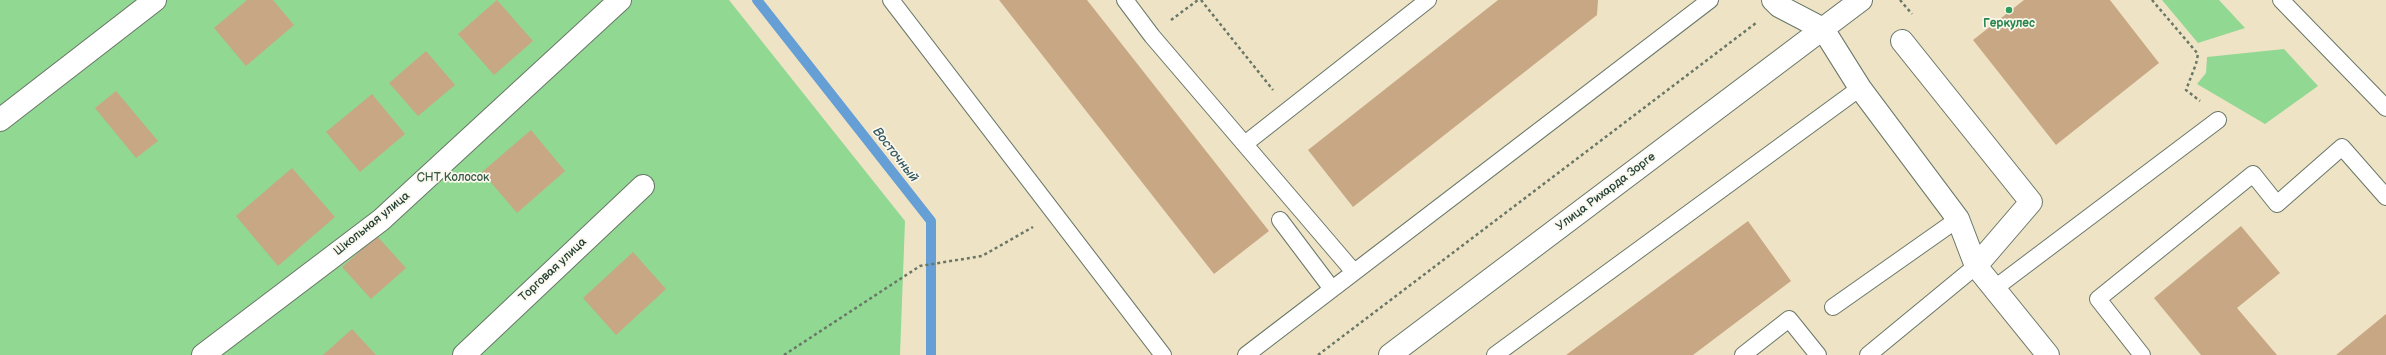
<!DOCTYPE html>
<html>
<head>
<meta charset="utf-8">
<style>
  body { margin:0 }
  canvas { display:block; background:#efe3c5 }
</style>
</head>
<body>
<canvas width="2386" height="355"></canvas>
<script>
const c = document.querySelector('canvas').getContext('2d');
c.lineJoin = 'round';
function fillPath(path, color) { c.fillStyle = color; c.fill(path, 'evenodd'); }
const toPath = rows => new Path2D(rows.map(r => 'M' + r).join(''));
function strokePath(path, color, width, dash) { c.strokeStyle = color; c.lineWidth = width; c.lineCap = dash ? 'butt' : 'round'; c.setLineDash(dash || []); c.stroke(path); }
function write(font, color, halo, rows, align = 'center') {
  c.font = font + ' "Balsamiq Sans",sans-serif'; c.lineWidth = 3.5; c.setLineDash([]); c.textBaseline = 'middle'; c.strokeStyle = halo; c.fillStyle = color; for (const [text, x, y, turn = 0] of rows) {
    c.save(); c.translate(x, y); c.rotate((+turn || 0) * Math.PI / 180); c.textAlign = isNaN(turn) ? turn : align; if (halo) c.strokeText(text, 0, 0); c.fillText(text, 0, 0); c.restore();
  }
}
fillPath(toPath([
  [0,0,729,0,905,221,900,355,0,355],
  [2162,0,2219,0,2245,28,2198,43],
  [2284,49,2318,86,2265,124,2197,84,2206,73,2207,57]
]), '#91d893');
strokePath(toPath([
  [757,0,931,221,931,355]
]), '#669fd5', 10);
fillPath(toPath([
  [247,0,273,0,294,25,246,66,214,28],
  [497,0,533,41,494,75,458,34],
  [999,0,1087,0,1269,231,1214,274],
  [1498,0,1598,0,1597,15,1353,207,1308,150],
  [2024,0,2110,0,2159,63,2056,145,1973,40],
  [426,51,455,85,418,116,389,83],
  [116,91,158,141,136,158,95,108],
  [372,94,405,134,360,172,326,132],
  [531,130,565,171,517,213,482,172],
  [292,168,335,217,278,266,236,216],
  [1748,221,1791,281,1693,355,1566,355],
  [2241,226,2280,273,2237,308,2277,355,2201,355,2154,298],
  [377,236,406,268,371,299,342,267],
  [633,252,666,289,616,335,583,298],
  [2386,314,2386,355,2336,355],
  [352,329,376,355,323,355]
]), '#c8a884');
const lane = toPath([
  [891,0,1163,355],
  [1125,0,1152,36,1354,272],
  [2281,0,2386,108],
  [1246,143,1428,0],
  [1280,220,1332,289],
  [1995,288,2218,120],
  [1833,307,1958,219],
  [1246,355,1710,0],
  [1495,355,1860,88],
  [1743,355,1789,319,1818,355],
  [1868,355,1976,266],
  [2142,355,2098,299,2253,174,2277,204,2342,147,2386,197]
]);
const street = toPath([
  [1773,0,1779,6,1823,29,1860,88,1958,219,1976,266,2048,355],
  [1902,41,2031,202,1976,266],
  [0,120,155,0],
  [203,355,381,220,620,0],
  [464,355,643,186],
  [1390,355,1861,0]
]);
strokePath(lane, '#687767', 18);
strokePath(street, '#687767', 24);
strokePath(toPath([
  [1201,0,1273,90],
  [1900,0,1912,14],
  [2152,0,2198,54,2196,64,2186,90,2200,101],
  [1171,20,1198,0],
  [784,355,920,266,982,256,1033,227],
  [1318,355,1756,23]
]), '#687767', 2.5, [3, 3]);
strokePath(lane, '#fff', 16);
strokePath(street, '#fff', 22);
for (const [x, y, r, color] of [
  [2009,10,4,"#2e9e5b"]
]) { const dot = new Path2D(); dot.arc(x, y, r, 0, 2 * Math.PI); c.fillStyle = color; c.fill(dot); strokePath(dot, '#fbf7ec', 1.5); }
write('bold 12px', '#27864d', '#fbf7ec', [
  ["Геркулес",2009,24]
]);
write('12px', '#365c47', '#fbf7ec', [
  ["СНТ Колосок",453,178]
]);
write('12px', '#1f3d34', '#fbf7ec', [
  ["Улица Рихарда Зорге",1606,192,-37],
  ["Школьная улица",372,224,-39],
  ["Торговая улица",553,270,-43]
]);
write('italic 13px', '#345a64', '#fbf7ec', [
  ["Восточный",895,155,52]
]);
</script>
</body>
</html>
